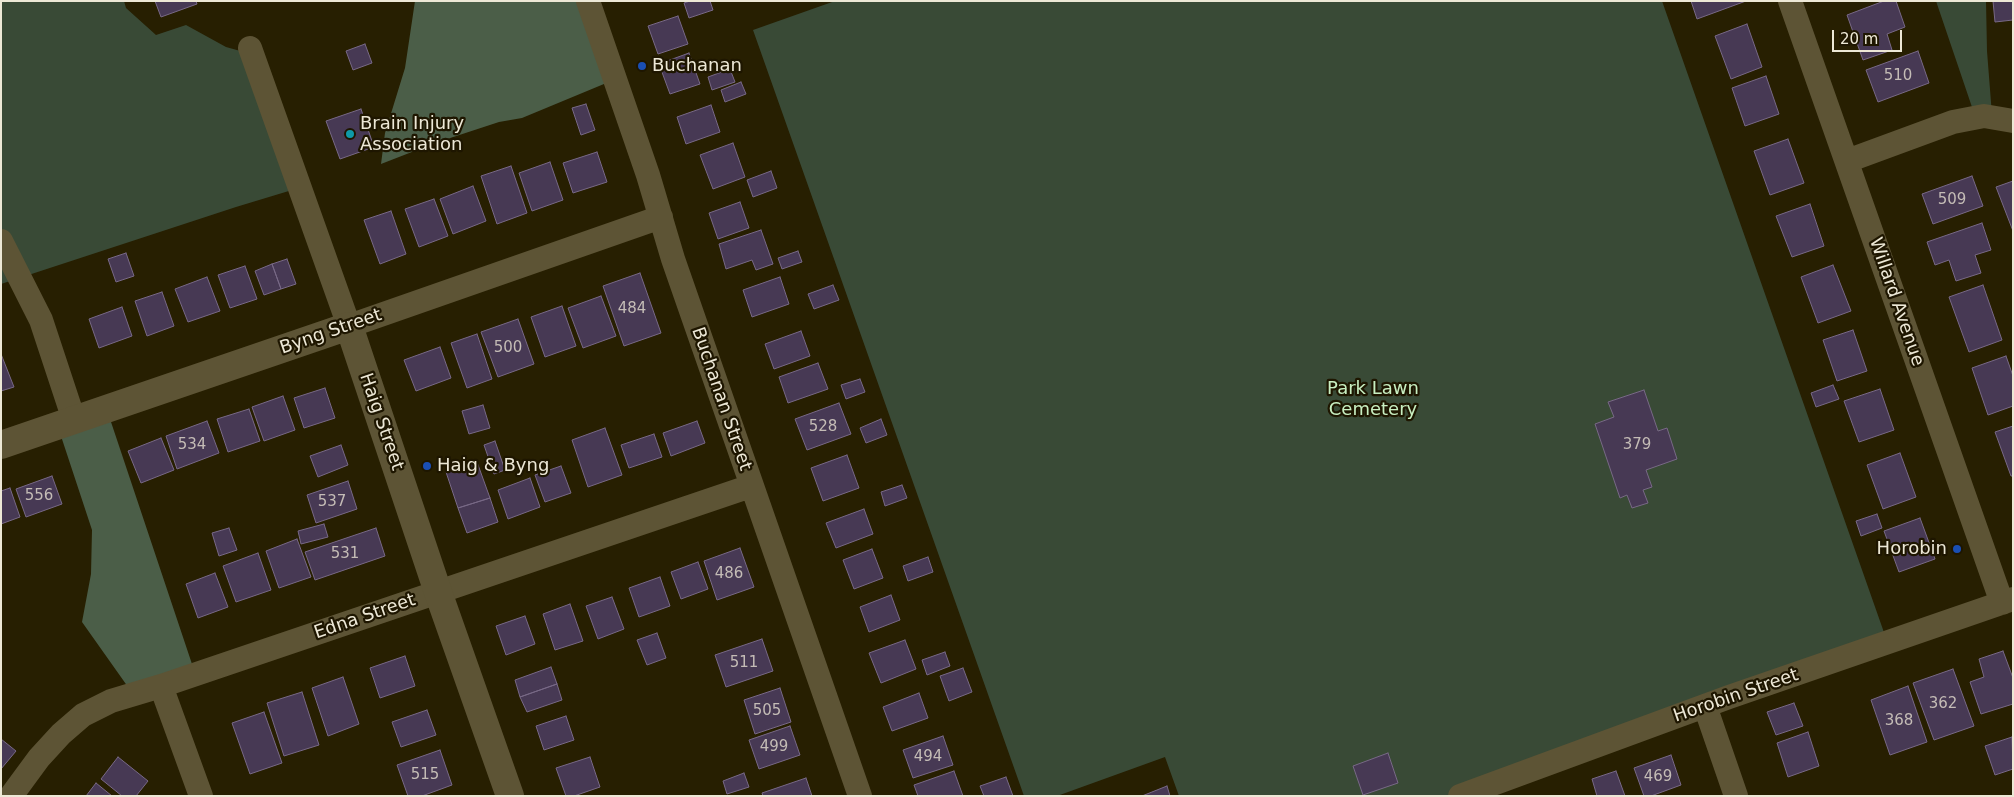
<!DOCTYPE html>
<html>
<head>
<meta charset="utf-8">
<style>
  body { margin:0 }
  #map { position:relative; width:2014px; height:797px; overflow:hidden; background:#271f01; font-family:"DejaVu Sans",sans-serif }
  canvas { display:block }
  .frame { position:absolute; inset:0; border:2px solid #ede8d6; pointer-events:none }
  .scale { position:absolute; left:1832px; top:30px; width:70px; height:22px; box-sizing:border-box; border:2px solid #ede8d6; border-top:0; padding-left:6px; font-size:15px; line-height:18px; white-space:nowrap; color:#ede8d6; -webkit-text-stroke:4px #1e1600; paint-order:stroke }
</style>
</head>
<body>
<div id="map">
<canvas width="2014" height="797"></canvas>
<div class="frame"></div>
<div class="scale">20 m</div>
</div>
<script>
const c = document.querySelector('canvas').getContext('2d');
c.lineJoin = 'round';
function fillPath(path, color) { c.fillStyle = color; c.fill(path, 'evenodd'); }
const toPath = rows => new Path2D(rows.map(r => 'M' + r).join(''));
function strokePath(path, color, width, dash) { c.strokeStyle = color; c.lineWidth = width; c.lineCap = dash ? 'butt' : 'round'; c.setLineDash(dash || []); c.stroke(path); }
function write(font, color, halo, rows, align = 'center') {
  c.font = font + ' "DejaVu Sans",sans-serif'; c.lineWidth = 4.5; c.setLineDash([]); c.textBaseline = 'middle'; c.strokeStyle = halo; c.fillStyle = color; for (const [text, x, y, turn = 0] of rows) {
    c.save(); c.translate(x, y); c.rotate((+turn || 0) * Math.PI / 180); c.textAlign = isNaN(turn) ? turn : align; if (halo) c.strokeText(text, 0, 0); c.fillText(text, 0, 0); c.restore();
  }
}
fillPath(toPath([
  [1,1,124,1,126,8,156,35,186,25,226,47,244,52,302,187,236,207,1,284],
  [835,1,1662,1,1887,641,1455,796,1179,796,1165,757,1057,796,1024,796,753,30],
  [1936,1,1986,1,1987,51,1992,115,1974,113]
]), '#394a36');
fillPath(toPath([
  [415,1,589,1,616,79,522,118,499,122,435,143,381,164,385,133,405,68],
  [107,410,196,676,128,687,82,622,91,574,92,530,58,427]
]), '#4b5e48');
const building = toPath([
  [155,1,196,1,197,4,161,17,155,1],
  [690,1,710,1,713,10,689,18,684,3,690,1],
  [1691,1,1746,1,1697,19,1691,1],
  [1884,1,1896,1,1905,27,1887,34,1892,50,1863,60,1847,15,1884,1],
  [1993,1,2013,1,2013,20,1995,22,1993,1],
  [678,16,688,44,658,54,648,26,678,16],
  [1747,24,1762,67,1731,79,1715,36,1747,24],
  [365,44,372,63,353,70,346,51,365,44],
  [1918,51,1929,83,1878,102,1866,70,1918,51],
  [689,53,700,84,670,94,659,64,689,53],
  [730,69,735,82,712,90,708,77,730,69],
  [1766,76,1779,114,1745,126,1732,88,1766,76],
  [741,82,746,94,725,102,721,90,741,82],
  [586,104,595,130,581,135,572,108,586,104],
  [711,105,720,132,686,144,677,117,711,105],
  [361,109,374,147,340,159,326,121,361,109],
  [1788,139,1804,183,1770,195,1754,151,1788,139],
  [733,143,745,177,713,189,700,155,733,143],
  [597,152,607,182,573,193,563,163,597,152],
  [550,162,563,200,532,211,519,173,550,162],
  [511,166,527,213,497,224,481,176,511,166],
  [771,171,777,188,753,197,747,180,771,171],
  [1972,176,1983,206,1933,224,1922,194,1972,176],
  [2013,181,2013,231,1996,187,2013,181],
  [473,186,486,221,453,234,440,199,473,186],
  [434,199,448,236,419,247,405,209,434,199],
  [740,202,749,228,718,239,709,213,740,202],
  [1810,204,1824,246,1792,257,1776,216,1810,204],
  [391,211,406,254,380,264,364,220,391,211],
  [1982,223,1991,250,1975,255,1981,273,1956,281,1949,260,1935,265,1927,242,1982,223],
  [761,230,773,264,756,270,752,260,726,269,719,244,761,230],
  [798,251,802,262,782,269,778,258,798,251],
  [126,253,134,276,116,282,108,259,126,253],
  [287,259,296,284,281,289,272,264,287,259],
  [272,264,281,289,264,295,255,271,272,264],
  [1833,265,1851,311,1818,323,1801,277,1833,265],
  [245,266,257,299,230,308,218,275,245,266],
  [640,273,661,333,624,346,603,286,640,273],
  [207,277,220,311,188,322,175,289,207,277],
  [780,277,789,304,752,317,743,290,780,277],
  [833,285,839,300,814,309,808,294,833,285],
  [1983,285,2002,340,1969,352,1949,297,1983,285],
  [162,292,174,326,147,336,135,301,162,292],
  [601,296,616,336,583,348,568,308,601,296],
  [562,306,576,346,545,357,531,317,562,306],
  [122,307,132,336,99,348,89,319,122,307],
  [518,319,534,364,498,377,481,332,518,319],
  [1853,330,1867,371,1837,381,1823,340,1853,330],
  [801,331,810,356,774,369,765,344,801,331],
  [477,334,492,379,467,388,451,343,477,334],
  [440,347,451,378,416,391,404,360,440,347],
  [1,354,14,387,1,391,1,354],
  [2006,356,2013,376,2013,406,1988,415,1972,368,2006,356],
  [818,363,828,389,788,403,779,377,818,363],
  [860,379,865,392,846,399,841,385,860,379],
  [1833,385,1839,399,1816,407,1811,393,1833,385],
  [325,388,335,418,304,428,294,398,325,388],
  [1880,389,1894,430,1859,442,1844,401,1880,389],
  [1644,390,1658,431,1667,428,1677,459,1646,470,1652,487,1643,490,1648,503,1632,508,1627,495,1620,498,1595,424,1614,417,1608,402,1644,390],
  [283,396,295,430,264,441,252,407,283,396],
  [839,403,851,434,807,450,795,419,839,403],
  [483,405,490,428,469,434,462,411,483,405],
  [249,409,260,441,228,452,217,419,249,409],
  [881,419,887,435,866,443,860,428,881,419],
  [207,421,219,453,177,469,166,436,207,421],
  [697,421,705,443,671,456,663,433,697,421],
  [2013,426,2013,476,2011,476,1995,432,2013,426],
  [605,428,622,475,588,487,572,440,605,428],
  [654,434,662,457,629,468,621,445,654,434],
  [161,438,174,470,141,483,128,451,161,438],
  [495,441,505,470,494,474,484,445,495,441],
  [341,445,348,465,318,477,310,456,341,445],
  [1900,453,1916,497,1883,509,1867,465,1900,453],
  [847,455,859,488,823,501,811,468,847,455],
  [477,462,490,498,458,508,446,472,477,462],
  [561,466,571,493,545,502,535,475,561,466],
  [52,476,62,504,26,517,16,489,52,476],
  [530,478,540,507,508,519,498,490,530,478],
  [348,481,357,509,316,523,307,495,348,481],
  [902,485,907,498,885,506,881,492,902,485],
  [10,488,20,517,1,524,1,491,10,488],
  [490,498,498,522,467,533,458,508,490,498],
  [864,509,873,534,836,548,826,523,864,509],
  [1877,514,1882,528,1861,536,1856,521,1877,514],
  [1920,518,1935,559,1899,572,1884,531,1920,518],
  [324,524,328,537,301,544,298,531,324,524],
  [229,528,237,550,219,556,212,533,229,528],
  [376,528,385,556,315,580,305,552,376,528],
  [297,539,311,577,279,588,266,551,297,539],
  [740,548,754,587,717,600,704,561,740,548],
  [872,549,883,578,854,589,843,560,872,549],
  [258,553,271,590,236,602,223,566,258,553],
  [928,557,933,572,908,581,903,566,928,557],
  [698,562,708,589,681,599,671,572,698,562],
  [215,573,228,607,198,618,186,584,215,573],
  [660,577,670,606,639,617,629,588,660,577],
  [891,595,900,620,869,632,860,607,891,595],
  [612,597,624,629,598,639,586,606,612,597],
  [570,604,583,641,555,650,543,614,570,604],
  [525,616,535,644,506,655,496,626,525,616],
  [657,633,666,658,647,665,637,640,657,633],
  [762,639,773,671,726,687,715,655,762,639],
  [905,640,916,669,881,683,869,653,905,640],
  [2003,651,2013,678,2013,704,1981,714,1970,682,1984,677,1979,659,2003,651],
  [945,652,950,666,927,675,922,660,945,652],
  [405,656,415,686,380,698,370,668,405,656],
  [551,667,557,684,520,697,515,680,551,667],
  [963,668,972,692,949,701,940,676,963,668],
  [1953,669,1974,726,1934,740,1913,683,1953,669],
  [343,677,359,724,328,736,312,688,343,677],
  [557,684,562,700,527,712,520,697,557,684],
  [1908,686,1927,742,1890,755,1871,700,1908,686],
  [780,688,791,722,755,734,744,700,780,688],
  [302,692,319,745,284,756,267,703,302,692],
  [919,693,928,718,892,731,883,707,919,693],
  [1794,703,1803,726,1776,735,1767,712,1794,703],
  [427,710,436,735,401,747,392,722,427,710],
  [264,712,282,763,250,774,232,723,264,712],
  [566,716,574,740,544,750,536,726,566,716],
  [790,726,800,755,759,769,749,740,790,726],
  [1808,732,1819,766,1788,777,1777,743,1808,732],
  [943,736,953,765,913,778,903,750,943,736],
  [2012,737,2013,769,1995,775,1985,746,2012,737],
  [1,739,16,751,1,769,1,739],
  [440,750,452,785,422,796,408,796,397,765,440,750],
  [1388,753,1398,783,1363,795,1353,766,1388,753],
  [1671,755,1681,785,1651,796,1644,796,1634,768,1671,755],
  [118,757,148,781,136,796,122,796,101,779,118,757],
  [590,757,600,787,574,796,566,796,556,768,590,757],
  [954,771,963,796,918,796,914,785,954,771],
  [1616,771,1625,796,1597,796,1592,779,1616,771],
  [744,773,749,787,727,794,723,781,744,773],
  [1006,777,1013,796,984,796,980,786,1006,777],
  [806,778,812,796,763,796,762,793,806,778],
  [96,783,112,796,86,796,96,783],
  [1167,786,1170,796,1142,796,1167,786]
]);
fillPath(building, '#473954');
strokePath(building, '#786986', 1);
strokePath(toPath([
  [588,1,648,175,673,259,860,796],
  [1790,1,2002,603],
  [250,48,349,326,661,217],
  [1847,161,1953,122,1984,116,2013,121],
  [1,241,41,320,74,420],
  [161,686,201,796],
  [1705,706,1736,796],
  [11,796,39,758,61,734,83,715,111,701,161,686,751,486],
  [1460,796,1729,697,2013,599]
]), '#5d5435', 24);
strokePath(toPath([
  [1,445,349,326,438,592,510,796]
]), '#5d5435', 28);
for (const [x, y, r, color] of [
  [642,66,5,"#1a4fb4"],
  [350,134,5,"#0f9aa8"],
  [427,466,5,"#1a4fb4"],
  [1957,549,5,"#1a4fb4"]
]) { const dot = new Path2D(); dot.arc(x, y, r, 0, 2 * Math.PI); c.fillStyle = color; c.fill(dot); strokePath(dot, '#1e1600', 2); }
write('15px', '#c4bcb6', null, [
  ["510",1898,76],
  ["509",1952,200],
  ["484",632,309],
  ["500",508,348],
  ["528",823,427],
  ["534",192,445],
  ["379",1637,445],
  ["556",39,496],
  ["537",332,502],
  ["531",345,554],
  ["486",729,574],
  ["511",744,663],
  ["362",1943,704],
  ["505",767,711],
  ["368",1899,721],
  ["499",774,747],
  ["494",928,757],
  ["515",425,775],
  ["469",1658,777]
]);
write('18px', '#ede8d6', '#1e1600', [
  ["Buchanan",652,66],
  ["Brain Injury",360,124],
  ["Association",360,145],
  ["Haig & Byng",437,466],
  ["Horobin",1947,549,"right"]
], 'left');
write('18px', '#ede8d6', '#1e1600', [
  ["Willard Avenue",1896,302,71],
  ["Byng Street",331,332,-19],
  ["Buchanan Street",721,399,71],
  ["Haig Street",381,422,71],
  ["Edna Street",365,617,-19],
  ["Horobin Street",1736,696,-19]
]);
write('18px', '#c8efc1', '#1e1600', [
  ["Park Lawn",1373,389],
  ["Cemetery",1373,410]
]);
</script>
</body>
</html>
